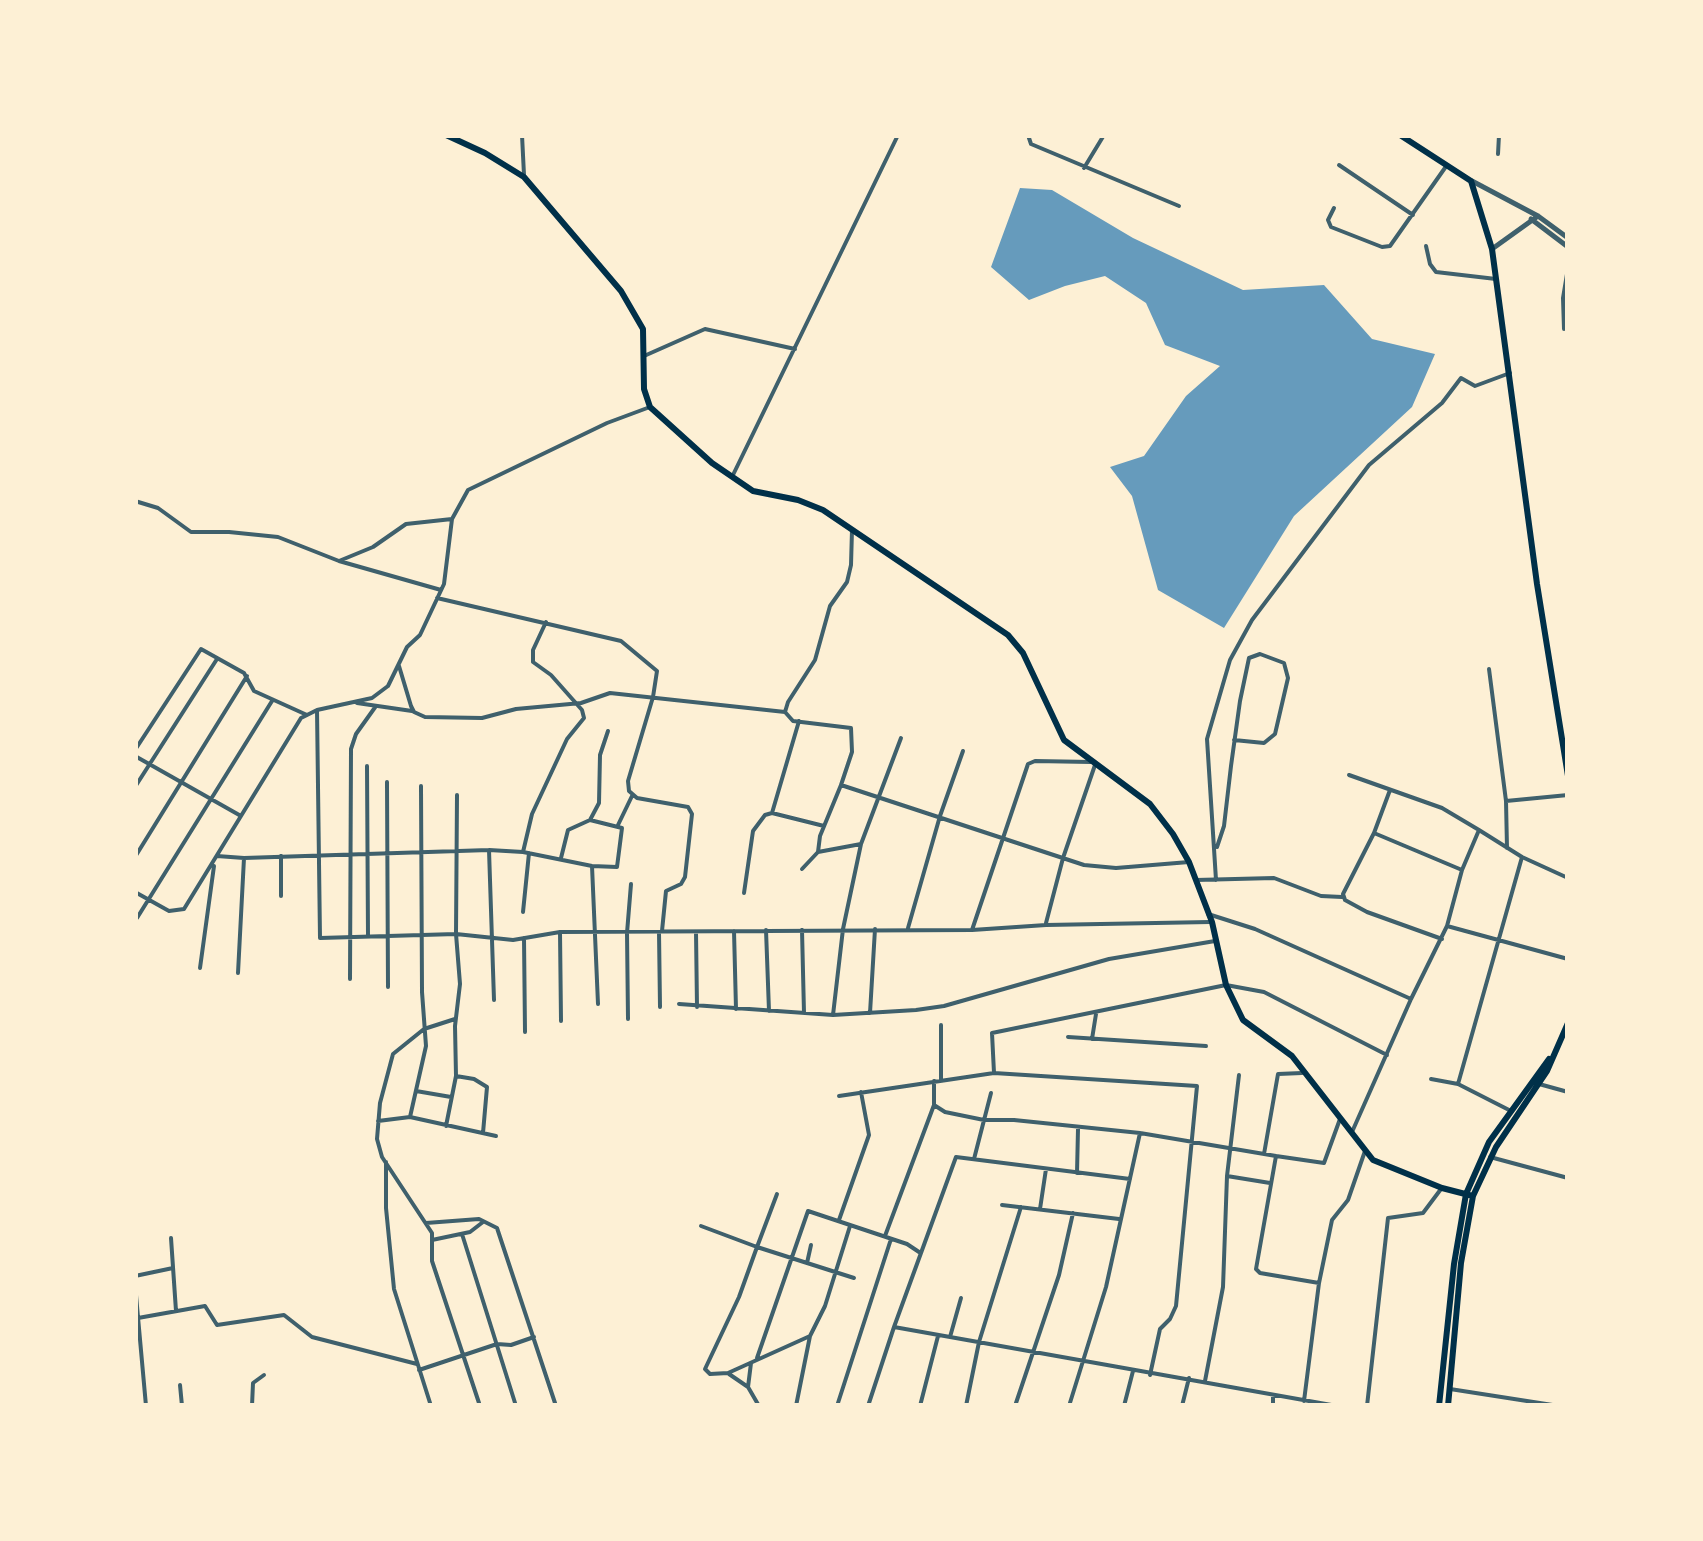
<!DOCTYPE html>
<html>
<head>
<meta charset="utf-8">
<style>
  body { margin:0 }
  #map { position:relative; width:1703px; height:1541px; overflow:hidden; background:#fdf0d5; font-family:Raleway,sans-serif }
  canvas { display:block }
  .frame { position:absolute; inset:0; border:138px solid #fdf0d5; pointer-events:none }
</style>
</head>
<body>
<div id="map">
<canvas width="1703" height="1541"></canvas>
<div class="frame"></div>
</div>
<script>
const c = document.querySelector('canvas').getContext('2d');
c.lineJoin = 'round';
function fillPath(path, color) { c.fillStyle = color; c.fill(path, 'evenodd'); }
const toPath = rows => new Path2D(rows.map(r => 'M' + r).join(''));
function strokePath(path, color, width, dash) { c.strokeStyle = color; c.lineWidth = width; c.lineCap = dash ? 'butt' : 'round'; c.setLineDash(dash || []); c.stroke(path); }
fillPath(toPath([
  [1020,188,1052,190,1133,238,1243,290,1324,285,1372,339,1435,354,1412,407,1294,516,1224,628,1158,590,1132,496,1110,467,1144,456,1186,396,1220,366,1165,345,1146,303,1105,276,1065,286,1029,300,991,267]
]), '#669bbc');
strokePath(toPath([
  [522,135,524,175],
  [936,135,956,135],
  [1028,135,1031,144,1179,206],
  [1498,154,1499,135],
  [1339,165,1413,215],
  [1084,168,1104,135],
  [1334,208,1328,220,1331,227,1382,247,1390,246,1447,165],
  [1426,246,1430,264,1436,272,1496,279],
  [1564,329,1563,298,1568,268],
  [644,356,705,329,795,349],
  [732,477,898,135],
  [135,501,158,508,191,532,229,532,278,537,339,561,441,590],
  [339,561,373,547,406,524,452,519],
  [437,598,621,641,657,671,653,697,628,781,629,791,637,798,688,807,692,814,685,877,681,884,666,891,662,931],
  [399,666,411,706,414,712,425,717,482,718,516,709,581,703,610,693,785,712],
  [1489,669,1506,801,1507,848],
  [357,703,412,711],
  [317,710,320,938,456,934,513,940,560,932,972,930,1046,925,1210,922],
  [135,750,201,649,244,673,254,691,307,715],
  [135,756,241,816],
  [367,766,368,937],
  [1349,775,1442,808,1479,830],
  [387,782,388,987],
  [841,785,852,752,851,728,793,721,785,712,788,702,815,660,830,606,847,582,851,565,852,530],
  [135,787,217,659],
  [1506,801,1568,795],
  [772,813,799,721],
  [618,825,632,796],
  [1374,833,1390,790],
  [861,844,901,738],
  [1217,847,1224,826,1231,766,1240,701,1249,658,1260,654,1284,663,1288,678,1275,734,1264,743,1234,740],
  [489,850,494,1000],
  [523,852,532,814,567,739,584,718,582,710,551,675,533,662,533,650,546,622],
  [217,856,244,858,489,850,523,852,592,866,617,867,622,828,590,820],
  [281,856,281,896],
  [135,857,247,676],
  [561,858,568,830,590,820,599,803,600,755,608,731],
  [592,866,598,1004],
  [802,869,818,852],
  [1196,880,1274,878,1321,896,1342,897],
  [1216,880,1207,739,1230,660,1252,620,1369,465,1442,403,1461,378,1475,386,1510,373],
  [135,892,169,911,184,909,301,718,317,710,372,698,388,686,407,647,420,635,444,584,452,519,468,490,607,423,650,407],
  [744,893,753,831,765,815,772,813,824,826],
  [523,912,529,853],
  [1208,914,1255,929,1411,999,1447,926,1568,959],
  [137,918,272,701],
  [1046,923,1063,858,1095,765],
  [1447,926,1462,870,1479,830,1522,857,1568,878],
  [908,928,940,816,963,751],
  [766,930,769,1011],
  [802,930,804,1013],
  [972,930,1028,764,1035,761,1091,762],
  [734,931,736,1009],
  [560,932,561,1021],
  [659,932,660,1007],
  [696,932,697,1007],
  [524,938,525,1032],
  [1442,939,1367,912,1345,900,1343,894,1374,833,1462,870],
  [200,968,214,866],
  [238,973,244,858],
  [350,979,351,749,356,734,376,706],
  [679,1004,833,1015,916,1010,944,1006,1109,959,1215,941],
  [870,1013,875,929],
  [833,1015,843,929,861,844,818,852,820,836,841,785,1084,865,1116,868,1189,862],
  [455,1019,424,1029,393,1054,380,1103,377,1139,382,1157,432,1233,432,1261,480,1406],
  [628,1019,627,933,631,884],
  [941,1025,941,1080],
  [1068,1037,1206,1046],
  [1092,1039,1096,1014],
  [456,1076,474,1079,487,1087,483,1133],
  [1431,1079,1458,1084],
  [934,1081,934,1105,945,1112,984,1120,1014,1120,1140,1133,1276,1156,1256,1269,1260,1273,1319,1283],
  [1539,1084,1568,1092],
  [416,1091,451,1097],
  [839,1096,994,1073],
  [1511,1111,1458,1084,1522,857],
  [410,1117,426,1046,422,992,421,786],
  [378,1121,410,1117,496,1136],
  [446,1126,456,1076,455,1026,460,984,456,934,457,795],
  [1352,1132,1411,999],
  [1264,1154,1278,1074,1302,1073],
  [1276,1156,1324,1163,1340,1119],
  [1490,1157,1568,1178],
  [974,1159,991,1093],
  [386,1162,386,1208,394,1289,431,1406],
  [1077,1173,1078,1129],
  [1227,1176,1270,1183],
  [1130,1179,956,1157,894,1327,1337,1406],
  [1002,1205,1119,1219],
  [1040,1209,1046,1169],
  [839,1220,869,1135,861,1092],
  [426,1223,479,1219,497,1228,556,1406],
  [701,1226,757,1247,777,1194],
  [462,1234,516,1406],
  [885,1236,934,1105],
  [171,1238,176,1311],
  [432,1240,470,1232,483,1222],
  [807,1263,811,1245],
  [135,1276,173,1268],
  [135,1284,146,1406],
  [138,1318,205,1306,217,1325,284,1315,312,1337,417,1364],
  [810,1336,728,1373,710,1374,705,1369,739,1297,757,1247,854,1278],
  [950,1337,961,1298],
  [757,1358,808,1211,907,1244,919,1252],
  [419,1370,497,1344,511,1345,534,1337],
  [729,1374,748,1387,759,1406],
  [1150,1375,1160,1329,1170,1319,1176,1306,1197,1086,994,1073,992,1033,1226,985,1264,992,1387,1055],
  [1205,1381,1223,1287,1227,1176,1239,1075],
  [180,1385,182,1406],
  [748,1387,751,1363],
  [1450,1389,1559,1406],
  [1304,1401,1319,1283,1332,1220,1348,1200,1365,1151],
  [252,1406,253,1383,264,1375],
  [796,1406,810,1336,825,1306,850,1226],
  [837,1406,891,1239],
  [868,1406,894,1327],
  [920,1406,938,1336],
  [966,1406,979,1342,1021,1207],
  [1015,1406,1059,1275,1073,1213],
  [1069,1406,1106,1287,1140,1133],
  [1124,1406,1133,1371],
  [1182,1406,1189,1378],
  [1273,1406,1273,1395],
  [1367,1406,1388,1218,1423,1213,1441,1189]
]), '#3f606c', 4);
strokePath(toPath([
  [1472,181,1538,216,1568,238],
  [1531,219,1568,247],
  [1492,249,1538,216]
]), '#3f606c', 5);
strokePath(toPath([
  [446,135,485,153,524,177,621,291,643,329,644,389,650,407,712,463,753,491,798,500,823,510,1008,635,1023,653,1064,740,1150,804,1173,834,1189,862,1212,922,1226,985,1243,1020,1292,1056,1373,1160,1442,1188,1473,1196],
  [1400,135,1471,181,1492,249,1537,584,1568,776],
  [1439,1406,1454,1264,1466,1194,1489,1142,1549,1059],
  [1448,1406,1461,1263,1473,1196,1496,1147,1547,1071,1568,1023]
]), '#003049', 6);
</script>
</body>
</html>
